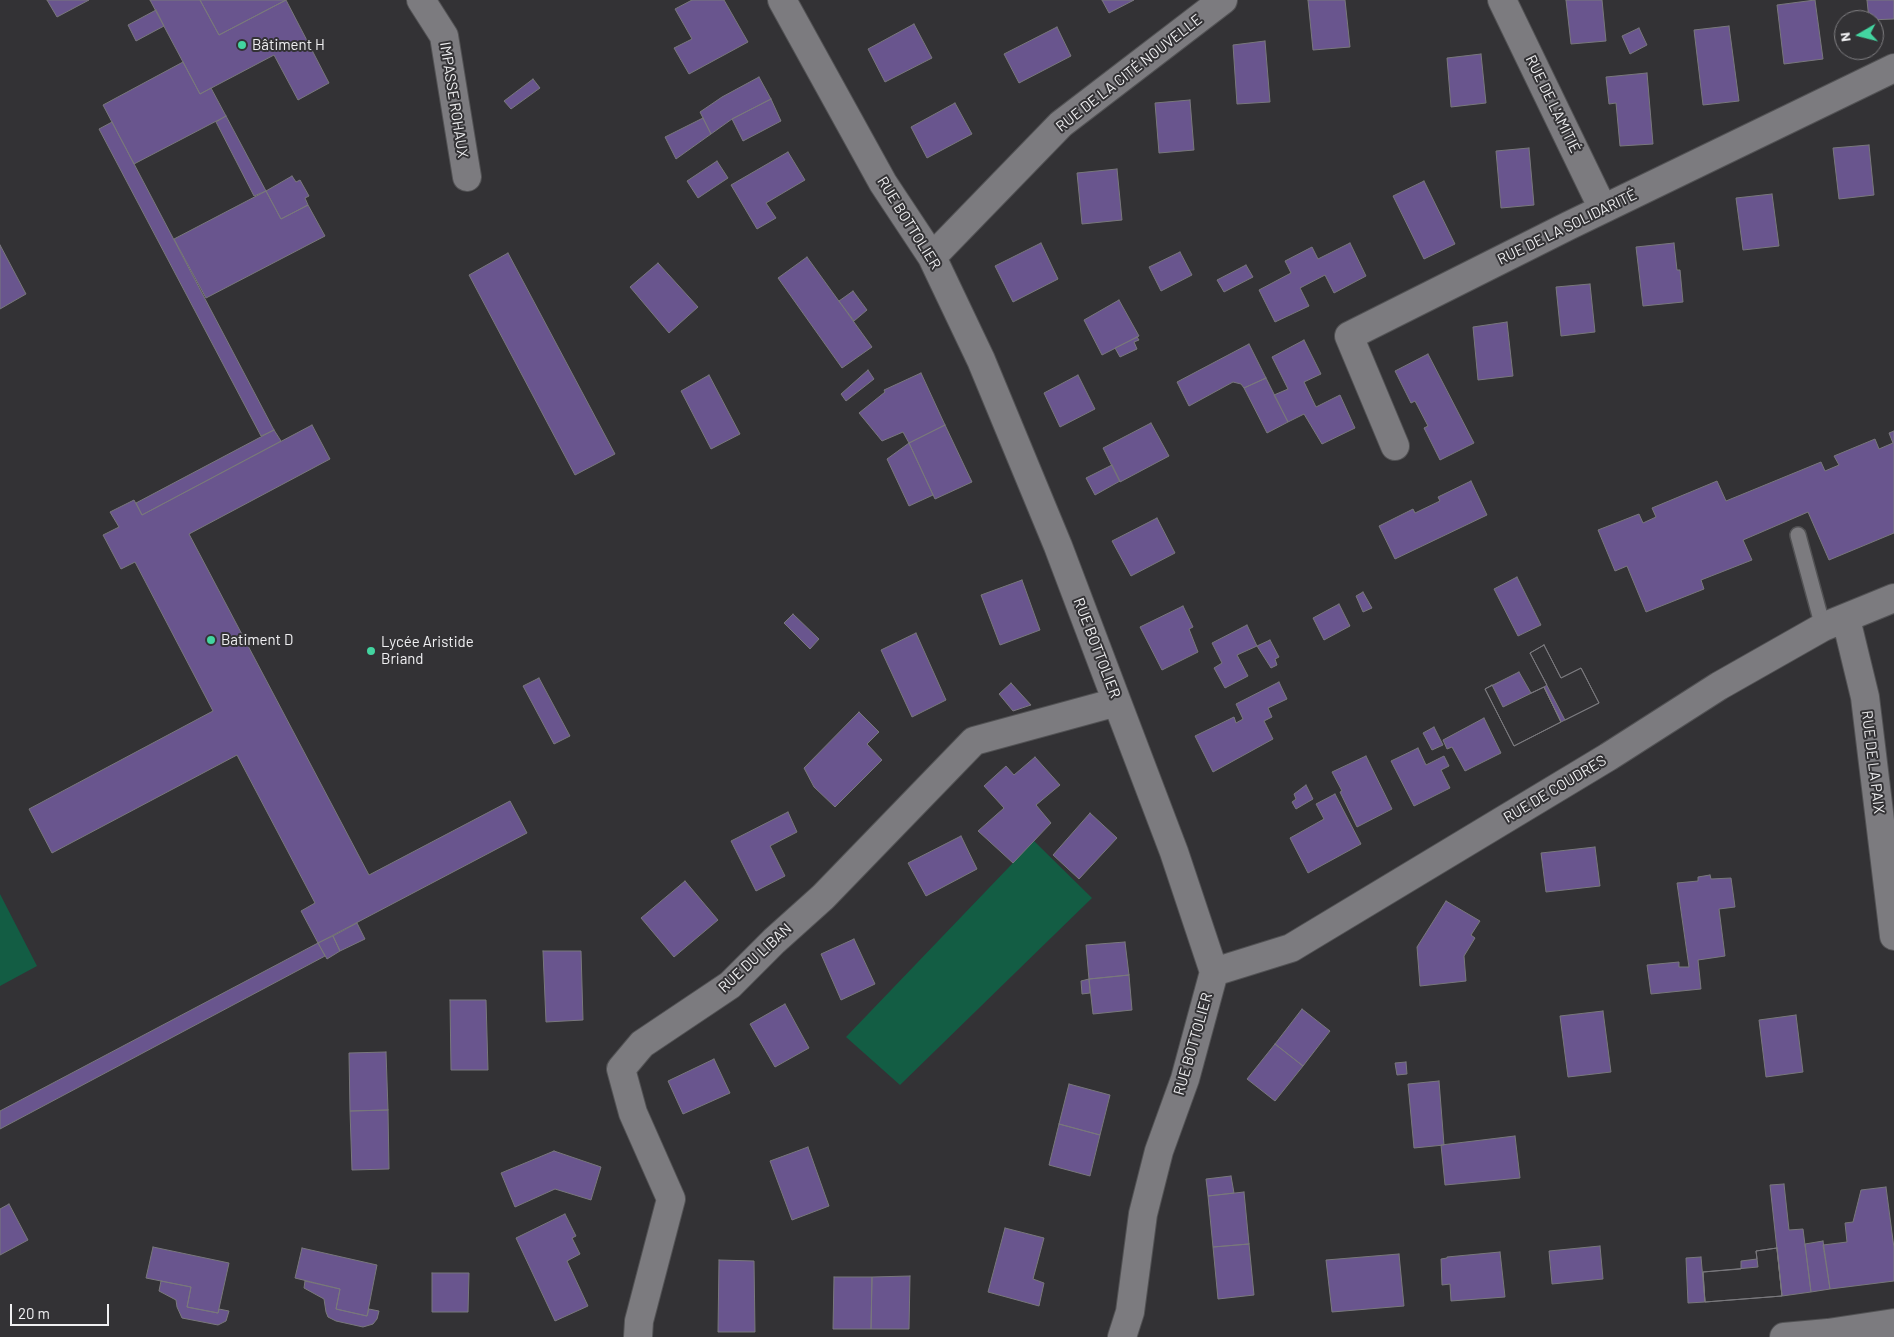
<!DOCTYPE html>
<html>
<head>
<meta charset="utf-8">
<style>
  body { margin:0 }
  #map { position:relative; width:1894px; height:1337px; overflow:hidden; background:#333235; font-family:Barlow,sans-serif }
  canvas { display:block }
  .north { position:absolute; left:1834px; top:10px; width:50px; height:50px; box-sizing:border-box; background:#333235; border:1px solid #7f7e81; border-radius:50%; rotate:262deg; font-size:14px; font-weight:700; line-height:20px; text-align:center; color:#f0f0f2 }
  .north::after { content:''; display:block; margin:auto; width:18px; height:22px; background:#43d4a0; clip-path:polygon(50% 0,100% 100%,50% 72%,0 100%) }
  .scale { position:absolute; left:10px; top:1304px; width:99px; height:22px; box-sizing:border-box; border:2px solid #f0f0f2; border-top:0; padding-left:6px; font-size:15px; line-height:18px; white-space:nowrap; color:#f0f0f2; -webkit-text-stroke:4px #333235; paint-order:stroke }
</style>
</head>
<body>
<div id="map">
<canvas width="1894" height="1337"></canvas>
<div class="north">N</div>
<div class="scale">20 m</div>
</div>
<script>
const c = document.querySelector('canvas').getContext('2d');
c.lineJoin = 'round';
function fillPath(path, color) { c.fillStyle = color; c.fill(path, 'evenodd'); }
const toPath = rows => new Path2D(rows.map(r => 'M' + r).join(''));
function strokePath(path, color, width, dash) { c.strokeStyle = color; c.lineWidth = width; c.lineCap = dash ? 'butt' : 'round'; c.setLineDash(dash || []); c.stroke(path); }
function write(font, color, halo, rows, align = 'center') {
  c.font = font + ' Barlow,sans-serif'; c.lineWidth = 4; c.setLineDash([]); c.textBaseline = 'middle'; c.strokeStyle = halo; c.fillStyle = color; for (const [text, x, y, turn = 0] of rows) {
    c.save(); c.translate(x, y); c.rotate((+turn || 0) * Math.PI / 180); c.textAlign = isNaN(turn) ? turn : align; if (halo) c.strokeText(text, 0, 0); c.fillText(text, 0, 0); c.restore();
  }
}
fillPath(toPath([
  [1034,841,1092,898,900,1085,846,1037],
  [0,894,37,966,0,986]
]), '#135d44');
const building = toPath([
  [47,0,89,0,57,17,47,0],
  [150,0,200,0,219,35,286,0,329,83,298,100,274,55,200,94,150,0],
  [200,0,286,0,219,35,200,0],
  [692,0,724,0,748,42,689,74,674,48,692,39,675,9,692,0],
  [1102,0,1134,0,1109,13,1102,0],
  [1308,0,1345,0,1350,47,1313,50,1308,0],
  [1566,0,1602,0,1606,41,1571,44,1566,0],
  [1815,0,1823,59,1784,64,1777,5,1815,0],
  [1867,0,1894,0,1894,19,1869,20,1867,0],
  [156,10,164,26,136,41,128,25,156,10],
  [914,24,932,58,885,82,868,49,914,24],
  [1729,26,1739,101,1703,105,1694,30,1729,26],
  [1057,27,1071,56,1019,83,1004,54,1057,27],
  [1639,28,1647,45,1630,54,1622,36,1639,28],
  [1265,41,1270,102,1237,104,1233,45,1265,41],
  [1481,54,1486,103,1451,107,1447,58,1481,54],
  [183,62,200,94,211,88,226,116,134,164,103,105,183,62],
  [1647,73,1653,144,1620,146,1616,103,1609,104,1606,77,1647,73],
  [759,77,771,99,732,119,711,134,700,112,722,97,759,77],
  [533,79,540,88,511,109,504,101,533,79],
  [771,99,781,121,743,141,732,119,771,99],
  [1190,100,1194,150,1159,153,1155,103,1190,100],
  [955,103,972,134,927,158,911,127,955,103],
  [226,116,266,191,254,196,216,122,226,116],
  [703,118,711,134,676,159,665,137,703,118],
  [112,122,274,430,261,436,99,129,112,122],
  [1869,145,1874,195,1839,199,1833,148,1869,145],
  [1529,148,1534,205,1501,208,1496,151,1529,148],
  [788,152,805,180,766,203,776,218,757,229,731,185,788,152],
  [717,161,728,178,698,198,687,181,717,161],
  [1117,169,1122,220,1082,224,1077,173,1117,169],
  [292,176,296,182,300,180,309,196,305,198,308,205,281,219,266,191,292,176],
  [1424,181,1455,244,1424,259,1393,196,1424,181],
  [266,191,281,219,308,205,325,236,206,298,174,239,266,191],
  [1772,194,1779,246,1743,250,1736,198,1772,194],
  [1041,243,1058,279,1013,302,995,266,1041,243],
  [1350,243,1366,276,1334,293,1325,275,1300,288,1309,306,1275,322,1259,290,1291,273,1285,261,1312,247,1318,259,1350,243],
  [1674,243,1677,270,1680,270,1683,302,1643,306,1636,247,1674,243],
  [0,245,26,294,0,309,0,245],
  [1180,252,1192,275,1161,291,1149,267,1180,252],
  [508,253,615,454,575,475,469,275,508,253],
  [807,257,872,347,842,368,778,278,807,257],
  [658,263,698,307,669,333,630,287,658,263],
  [1246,265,1253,277,1224,292,1217,280,1246,265],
  [1590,284,1595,332,1561,336,1556,287,1590,284],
  [853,291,867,310,854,321,839,301,853,291],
  [1119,300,1139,336,1102,355,1084,320,1119,300],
  [1507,322,1513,376,1478,380,1473,327,1507,322],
  [1137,337,1139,340,1134,342,1137,349,1120,357,1115,348,1137,337],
  [1304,340,1321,374,1304,382,1316,407,1340,395,1355,428,1322,444,1304,414,1288,422,1274,395,1288,389,1272,357,1304,340],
  [1249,344,1266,378,1244,388,1241,384,1233,382,1189,406,1177,382,1249,344],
  [1428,354,1474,443,1440,460,1424,428,1428,426,1415,401,1411,403,1395,371,1428,354],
  [868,370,874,379,846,401,841,394,868,370],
  [921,373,945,425,909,443,903,432,882,441,859,413,885,392,884,390,921,373],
  [709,375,740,434,711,449,681,391,709,375],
  [1078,375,1095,409,1060,427,1044,393,1078,375],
  [1266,378,1288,422,1267,433,1244,388,1266,378],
  [1151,423,1169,456,1120,482,1103,448,1151,423],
  [312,425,330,459,189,534,369,875,510,801,527,833,318,943,301,911,315,903,237,755,52,853,29,809,213,711,135,562,121,569,103,535,119,527,110,512,134,500,142,515,312,425],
  [945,425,972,482,935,499,909,443,945,425],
  [274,430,281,441,142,515,136,503,274,430],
  [1894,431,1894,533,1829,560,1808,512,1743,540,1752,560,1701,580,1704,589,1646,612,1627,566,1615,571,1598,530,1639,514,1643,523,1656,517,1652,508,1717,481,1726,501,1821,462,1825,471,1839,465,1834,456,1875,439,1879,449,1893,443,1889,433,1894,431],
  [909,443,933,495,909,506,887,459,909,443],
  [1112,465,1120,481,1095,495,1086,478,1112,465],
  [1471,481,1487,515,1395,559,1379,526,1413,509,1415,513,1440,501,1438,497,1471,481],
  [1157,518,1175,553,1131,576,1112,541,1157,518],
  [1517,577,1541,625,1518,636,1494,589,1517,577],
  [1022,580,1040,630,1000,645,981,595,1022,580],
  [1363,592,1372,608,1363,612,1356,596,1363,592],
  [1339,604,1350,626,1324,640,1313,618,1339,604],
  [1183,606,1193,627,1189,629,1198,652,1162,670,1140,627,1183,606],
  [793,614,819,639,810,649,784,623,793,614],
  [1247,625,1257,646,1237,655,1248,676,1225,688,1214,668,1222,663,1212,643,1247,625],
  [916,633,946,700,912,717,881,650,916,633],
  [1270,640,1279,657,1275,659,1277,665,1271,668,1257,646,1270,640],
  [1544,645,1561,678,1581,668,1599,703,1561,722,1544,687,1547,685,1530,653,1544,645],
  [1544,645,1561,678,1581,668,1599,703,1565,720,1530,653,1544,645],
  [1519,672,1531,693,1544,687,1561,722,1514,746,1485,689,1519,672],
  [539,678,570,736,554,744,523,686,539,678],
  [1279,682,1287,699,1268,708,1272,717,1264,721,1273,739,1213,772,1195,736,1234,717,1236,723,1243,719,1236,704,1279,682],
  [1011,683,1031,705,1013,711,999,694,1011,683],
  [1492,685,1503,707,1544,687,1561,722,1514,746,1485,689,1492,685],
  [859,712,879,732,867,744,882,760,835,807,814,787,804,768,859,712],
  [1484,718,1501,753,1465,771,1452,747,1447,749,1443,740,1484,718],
  [1434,727,1443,745,1432,750,1423,733,1434,727],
  [1418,748,1426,765,1444,756,1449,766,1441,770,1450,788,1414,806,1391,761,1418,748],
  [1366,756,1392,809,1357,827,1340,792,1342,791,1332,772,1366,756],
  [1035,757,1060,785,1036,805,1051,823,1013,863,978,831,1004,808,984,786,1006,766,1014,775,1035,757],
  [1306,785,1313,799,1296,809,1292,802,1296,799,1294,794,1306,785],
  [1335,794,1361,844,1308,873,1290,838,1324,819,1316,804,1335,794],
  [788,812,797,832,770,846,785,876,756,891,731,841,788,812],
  [1090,813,1117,838,1079,879,1053,855,1090,813],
  [961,836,977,869,926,896,908,863,961,836],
  [1595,847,1600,886,1546,892,1541,853,1595,847],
  [1710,875,1711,879,1731,878,1735,907,1719,909,1725,956,1698,960,1701,989,1651,994,1647,965,1679,962,1679,967,1689,967,1677,883,1698,881,1698,877,1710,875],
  [685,881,718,920,674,957,641,918,685,881],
  [1446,901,1480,921,1471,935,1475,938,1464,956,1466,981,1420,986,1417,947,1446,901],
  [357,923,365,939,340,951,333,936,357,923],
  [333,936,340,951,327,959,318,943,333,936],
  [854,939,875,984,841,1000,821,954,854,939],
  [1125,942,1129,975,1089,979,1086,945,1125,942],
  [318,943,325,956,0,1129,0,1111,318,943],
  [543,951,581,951,583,1020,546,1022,543,951],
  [1129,975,1132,1010,1093,1014,1089,979,1129,975],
  [1089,979,1090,993,1082,994,1081,981,1089,979],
  [450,1000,486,1000,488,1070,451,1070,450,1000],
  [785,1004,809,1048,775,1067,750,1024,785,1004],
  [1302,1009,1330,1031,1303,1066,1275,1044,1302,1009],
  [1603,1011,1611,1072,1568,1077,1560,1016,1603,1011],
  [1796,1015,1803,1072,1766,1077,1759,1020,1796,1015],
  [1275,1044,1303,1066,1275,1101,1247,1079,1275,1044],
  [386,1052,388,1110,350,1111,349,1053,386,1052],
  [714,1059,730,1093,683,1114,668,1081,714,1059],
  [1406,1062,1407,1074,1397,1075,1395,1063,1406,1062],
  [1439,1081,1444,1145,1414,1148,1408,1084,1439,1081],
  [1069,1084,1110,1095,1100,1135,1059,1124,1069,1084],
  [388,1110,389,1169,352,1170,350,1111,388,1110],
  [1059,1124,1100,1135,1090,1176,1049,1165,1059,1124],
  [1515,1136,1520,1178,1445,1185,1441,1145,1515,1136],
  [808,1147,829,1206,792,1220,770,1161,808,1147],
  [554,1151,601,1167,591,1200,555,1189,515,1207,501,1173,554,1151],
  [1231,1176,1234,1193,1208,1196,1206,1179,1231,1176],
  [1784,1184,1789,1230,1803,1229,1811,1292,1782,1296,1770,1185,1784,1184],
  [1886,1187,1894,1248,1894,1281,1830,1289,1823,1245,1847,1242,1845,1223,1853,1222,1861,1190,1886,1187],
  [1244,1192,1249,1244,1213,1247,1208,1196,1244,1192],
  [9,1204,28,1240,0,1255,0,1209,9,1204],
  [565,1214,576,1236,572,1238,580,1254,567,1261,588,1306,555,1321,516,1238,565,1214],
  [1005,1228,1044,1238,1033,1279,1044,1283,1039,1306,988,1292,1005,1228],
  [1823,1241,1830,1289,1811,1292,1805,1244,1823,1241],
  [1249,1244,1254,1295,1218,1299,1213,1247,1249,1244],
  [1600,1246,1603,1279,1552,1284,1549,1251,1600,1246],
  [153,1247,229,1263,218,1313,187,1307,191,1287,146,1278,153,1247],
  [302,1248,377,1265,367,1316,336,1309,340,1289,295,1278,302,1248],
  [1777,1248,1782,1296,1705,1302,1703,1272,1741,1269,1741,1261,1757,1259,1756,1251,1777,1248],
  [1777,1248,1782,1296,1705,1302,1703,1272,1758,1267,1756,1251,1777,1248],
  [1500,1252,1505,1297,1451,1301,1450,1284,1442,1285,1441,1259,1447,1258,1447,1257,1500,1252],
  [1399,1254,1404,1306,1332,1312,1326,1260,1399,1254],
  [1701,1257,1705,1302,1688,1303,1686,1258,1701,1257],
  [719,1260,754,1261,755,1332,718,1332,719,1260],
  [432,1273,469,1273,468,1312,432,1312,432,1273],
  [910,1276,909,1329,871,1329,872,1277,910,1276],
  [834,1277,872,1277,871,1329,833,1329,834,1277],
  [161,1281,191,1287,187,1307,218,1313,219,1309,229,1311,226,1321,218,1325,182,1318,177,1307,176,1300,159,1291,161,1281],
  [305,1281,340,1289,336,1309,367,1316,369,1309,379,1311,377,1319,373,1324,363,1327,336,1321,328,1317,326,1312,324,1299,304,1288,305,1281]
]);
fillPath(building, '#69558e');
strokePath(building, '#79787c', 1);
const lane = toPath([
  [1798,535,1823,627]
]);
const street = toPath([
  [421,0,444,36,467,177],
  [782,0,883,183,932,257,981,360,1058,546,1117,702,1174,852,1214,972,1185,1079,1159,1151,1143,1214,1130,1312,1122,1337],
  [1502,0,1603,209],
  [932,257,1061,124,1223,0],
  [1395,446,1349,336,1568,226,1894,68],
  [1846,619,1865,697,1894,936],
  [1214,972,1291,948,1608,757,1719,686,1823,627,1894,598],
  [638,1337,639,1321,671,1199,633,1113,621,1069,642,1044,730,985,774,941,823,897,974,741,1117,702]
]);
const secondary = toPath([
  [1784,1337,1828,1333,1894,1323]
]);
strokePath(lane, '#525254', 18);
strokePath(street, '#525254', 30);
strokePath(secondary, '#525254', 30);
strokePath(lane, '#7c7b7f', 15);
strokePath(street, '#7c7b7f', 28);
strokePath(secondary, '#7c7b7f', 28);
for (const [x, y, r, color] of [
  [242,45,5,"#43d4a0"],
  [211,640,5,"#43d4a0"],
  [371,651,5,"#43d4a0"]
]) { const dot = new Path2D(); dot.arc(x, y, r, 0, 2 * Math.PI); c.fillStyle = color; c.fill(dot); strokePath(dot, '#333235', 2); }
write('15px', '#f0f0f2', '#333235', [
  ["Bâtiment H",252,45],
  ["Batiment D",221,640],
  ["Lycée Aristide",381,642],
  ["Briand",381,659]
], 'left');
write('15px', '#f0f0f2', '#333235', [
  ["RUE DE LA CITÉ NOUVELLE",1129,73,-38],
  ["IMPASSE ROHAUX",454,100,81],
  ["RUE DE L'AMITIÉ",1553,104,64],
  ["RUE BOTTOLIER",909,223,58],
  ["RUE DE LA SOLIDARITÉ",1567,227,-26],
  ["RUE BOTTOLIER",1097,648,69],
  ["RUE DE LA PAIX",1873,762,83],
  ["RUE DE COUDRES",1555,789,-31],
  ["RUE DU LIBAN",755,958,-43],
  ["RUE BOTTOLIER",1193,1044,-74]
]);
</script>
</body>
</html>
